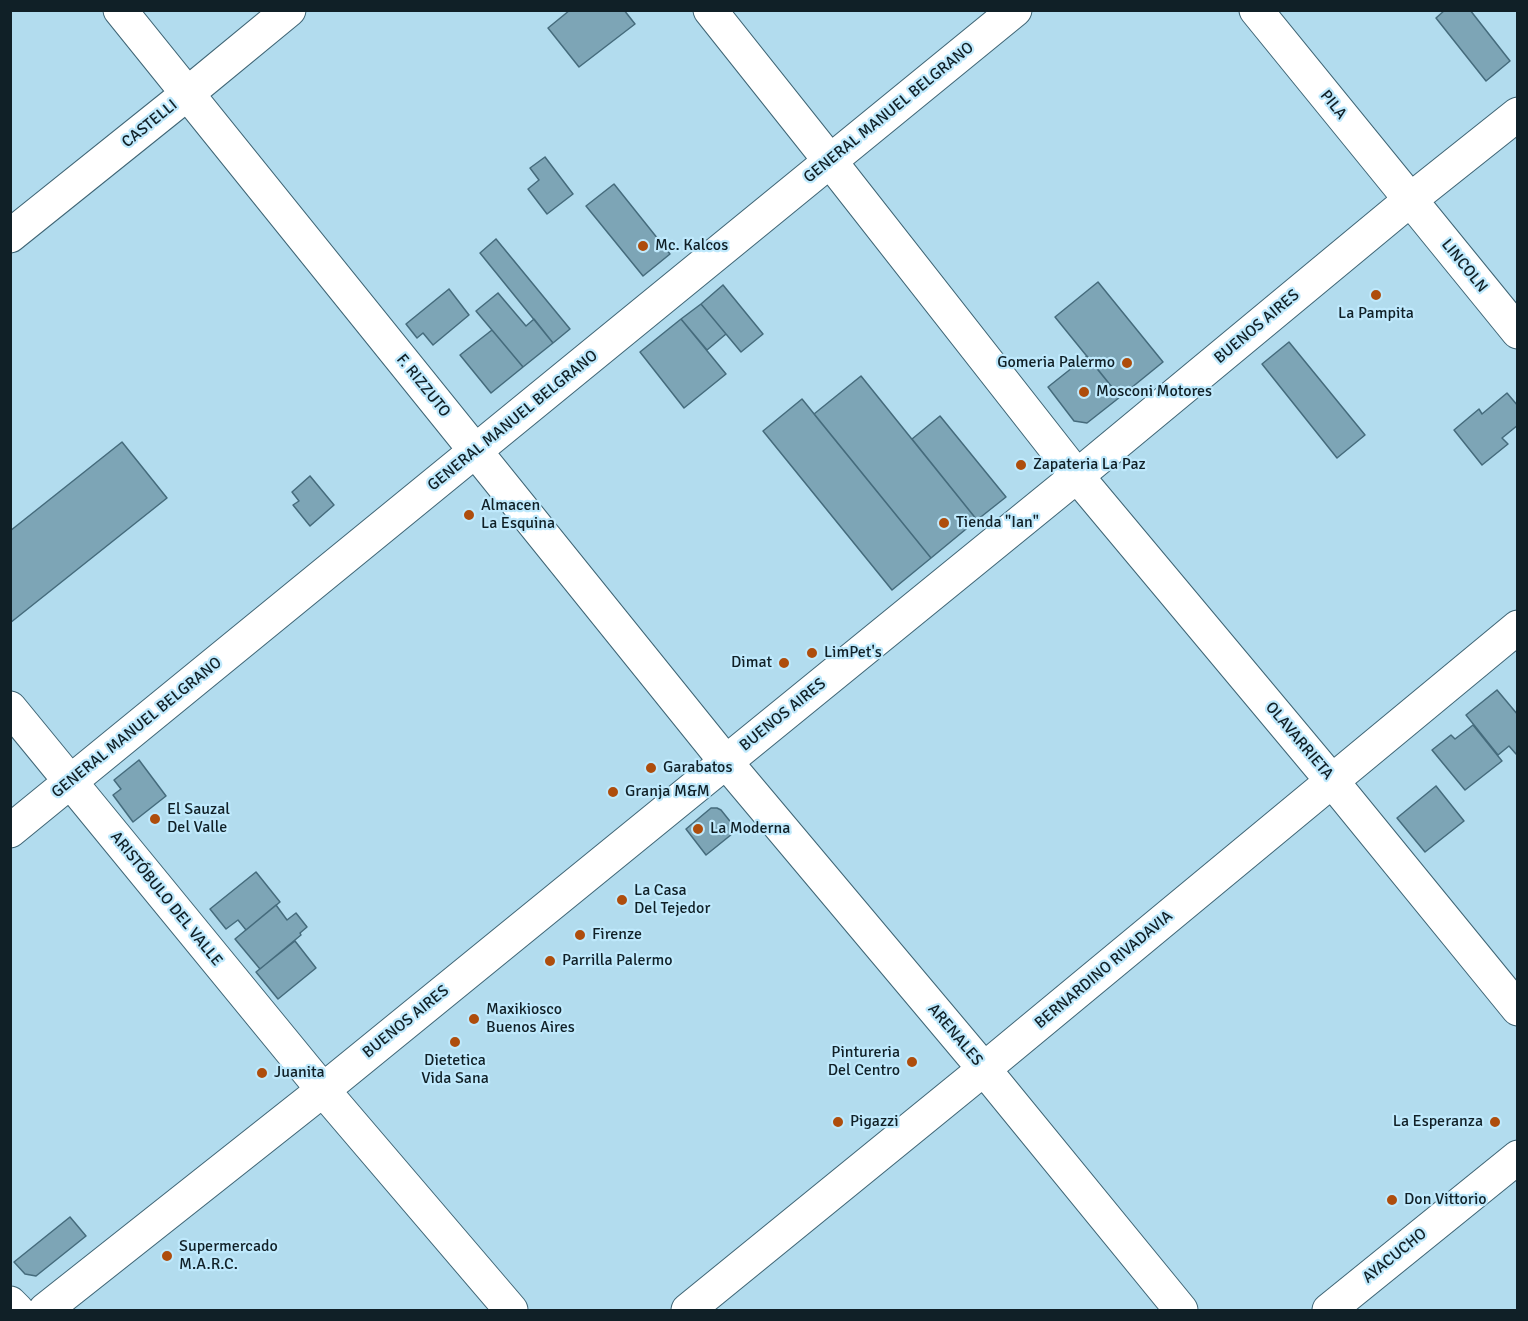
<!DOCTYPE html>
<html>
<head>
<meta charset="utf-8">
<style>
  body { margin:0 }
  #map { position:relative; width:1528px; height:1321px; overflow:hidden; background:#b2dcee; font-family:Signika,sans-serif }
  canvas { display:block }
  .frame { position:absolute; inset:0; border:12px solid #102027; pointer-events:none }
</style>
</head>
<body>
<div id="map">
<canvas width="1528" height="1321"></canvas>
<div class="frame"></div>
</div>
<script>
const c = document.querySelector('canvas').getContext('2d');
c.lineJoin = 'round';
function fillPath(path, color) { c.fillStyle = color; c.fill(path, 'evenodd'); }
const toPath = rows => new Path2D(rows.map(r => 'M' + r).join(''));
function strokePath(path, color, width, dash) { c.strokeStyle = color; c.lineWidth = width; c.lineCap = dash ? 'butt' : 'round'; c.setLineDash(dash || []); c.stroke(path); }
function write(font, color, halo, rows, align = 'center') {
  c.font = font + ' Signika,sans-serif'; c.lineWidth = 4.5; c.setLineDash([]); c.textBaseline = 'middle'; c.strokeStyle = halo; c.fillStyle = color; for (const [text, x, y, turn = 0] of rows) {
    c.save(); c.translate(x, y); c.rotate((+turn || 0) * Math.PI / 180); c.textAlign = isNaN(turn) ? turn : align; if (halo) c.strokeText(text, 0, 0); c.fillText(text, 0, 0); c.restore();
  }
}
const building = toPath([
  [570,10,624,10,635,24,579,67,548,28,570,10],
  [1445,10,1470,10,1510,61,1486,81,1436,18,1445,10],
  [545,157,573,194,547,214,528,189,539,180,530,168,545,157],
  [614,184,670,254,643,276,586,206,614,184],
  [496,239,570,329,553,343,480,253,496,239],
  [1098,282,1163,362,1120,397,1055,317,1098,282],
  [723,285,763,334,741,352,701,304,723,285],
  [449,289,469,315,433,345,423,333,417,338,406,324,449,289],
  [498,293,526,326,534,319,553,343,523,367,476,311,498,293],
  [701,304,726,334,707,350,681,319,701,304],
  [681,319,726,374,684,408,640,352,681,319],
  [492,330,523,367,491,393,460,355,492,330],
  [1289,342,1365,435,1337,458,1262,364,1289,342],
  [1087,356,1120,397,1087,423,1074,421,1048,387,1087,356],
  [861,376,977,520,931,558,814,414,861,376],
  [1507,393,1518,406,1518,425,1502,438,1508,444,1482,465,1454,430,1479,409,1482,414,1507,393],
  [802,399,931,558,892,590,763,431,802,399],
  [940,416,1006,497,977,520,912,439,940,416],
  [122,442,167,498,10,623,10,531,122,442],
  [310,476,334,505,310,526,293,505,299,501,292,492,310,476],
  [1497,690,1518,715,1518,752,1516,754,1509,746,1498,755,1466,715,1497,690],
  [1473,725,1502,761,1465,790,1432,750,1451,735,1455,739,1473,725],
  [139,760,166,796,133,822,113,795,121,789,114,780,139,760],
  [1436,786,1464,821,1425,852,1397,818,1436,786],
  [711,808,717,808,721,810,737,830,706,855,686,829,711,808],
  [256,872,280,902,246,930,238,920,226,929,210,909,256,872],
  [276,905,287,920,296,913,307,927,300,933,301,935,260,969,235,939,276,905],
  [295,941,316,968,278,999,256,972,295,941],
  [70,1217,86,1236,36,1276,25,1274,14,1262,70,1217]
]);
fillPath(building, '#7da5b6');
strokePath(building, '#456b7c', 1.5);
const minor = toPath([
  [120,10,726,762,984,1069,1181,1310],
  [710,10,830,161,1077,476,1332,781,1518,1009],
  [1256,10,1518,332],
  [10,236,187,94,289,10],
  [10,708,323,1090,511,1310],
  [10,831,1015,10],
  [10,1303,17,1310],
  [45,1310,323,1090,1077,476,1410,200,1518,114],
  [688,1310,984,1069,1518,627],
  [1329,1310,1518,1157]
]);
strokePath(minor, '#3f6575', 35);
strokePath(minor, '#fff', 33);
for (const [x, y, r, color] of [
  [643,246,6,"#ae4d0c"],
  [1376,295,6,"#ae4d0c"],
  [1127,363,6,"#ae4d0c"],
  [1084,392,6,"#ae4d0c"],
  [1021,465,6,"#ae4d0c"],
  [469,515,6,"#ae4d0c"],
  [944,523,6,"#ae4d0c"],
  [812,653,6,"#ae4d0c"],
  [784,663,6,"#ae4d0c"],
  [651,768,6,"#ae4d0c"],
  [613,792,6,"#ae4d0c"],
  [155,819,6,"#ae4d0c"],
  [698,829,6,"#ae4d0c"],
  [622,900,6,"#ae4d0c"],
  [580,935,6,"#ae4d0c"],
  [550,961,6,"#ae4d0c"],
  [474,1019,6,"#ae4d0c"],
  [455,1042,6,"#ae4d0c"],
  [912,1062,6,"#ae4d0c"],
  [262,1073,6,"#ae4d0c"],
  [838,1122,6,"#ae4d0c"],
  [1495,1122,6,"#ae4d0c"],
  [1392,1200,6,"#ae4d0c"],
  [167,1256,6,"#ae4d0c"]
]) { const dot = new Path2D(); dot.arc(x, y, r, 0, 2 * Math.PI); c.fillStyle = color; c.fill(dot); strokePath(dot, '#bfe9fc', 2); }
write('16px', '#102027', '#bfe9fc', [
  ["PILA",1333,105,51],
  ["GENERAL MANUEL BELGRANO",889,113,-39],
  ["CASTELLI",150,124,-39],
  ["LINCOLN",1464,266,51],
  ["BUENOS AIRES",1257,327,-40],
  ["F. RIZZUTO",423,386,51],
  ["GENERAL MANUEL BELGRANO",513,421,-39],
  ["BUENOS AIRES",783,715,-39],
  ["GENERAL MANUEL BELGRANO",137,728,-39],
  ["OLAVARRIETA",1299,741,50],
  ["ARISTÓBULO DEL VALLE",166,899,51],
  ["BERNARDINO RIVADAVIA",1104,970,-40],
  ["BUENOS AIRES",406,1022,-39],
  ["ARENALES",955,1035,50],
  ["AYACUCHO",1395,1256,-39]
]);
write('16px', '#102027', '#bfe9fc', [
  ["Mc. Kalcos",655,246],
  ["La Pampita",1376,314,"center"],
  ["Gomeria Palermo",1115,363,"right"],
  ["Mosconi Motores",1096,392],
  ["Zapateria La Paz",1033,465],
  ["Almacen",481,506],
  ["La Esquina",481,524],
  ["Tienda \"Ian\"",956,523],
  ["LimPet's",824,653],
  ["Dimat",772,663,"right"],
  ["Garabatos",663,768],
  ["Granja M&M",625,792],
  ["El Sauzal",167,810],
  ["Del Valle",167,828],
  ["La Moderna",710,829],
  ["La Casa",634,891],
  ["Del Tejedor",634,909],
  ["Firenze",592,935],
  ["Parrilla Palermo",562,961],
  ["Maxikiosco",486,1010],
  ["Buenos Aires",486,1028],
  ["Pintureria",900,1053,"right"],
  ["Del Centro",900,1071,"right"],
  ["Dietetica",455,1061,"center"],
  ["Vida Sana",455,1079,"center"],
  ["Juanita",274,1073],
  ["Pigazzi",850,1122],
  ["La Esperanza",1483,1122,"right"],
  ["Don Vittorio",1404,1200],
  ["Supermercado",179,1247],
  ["M.A.R.C.",179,1265]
], 'left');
</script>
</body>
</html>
